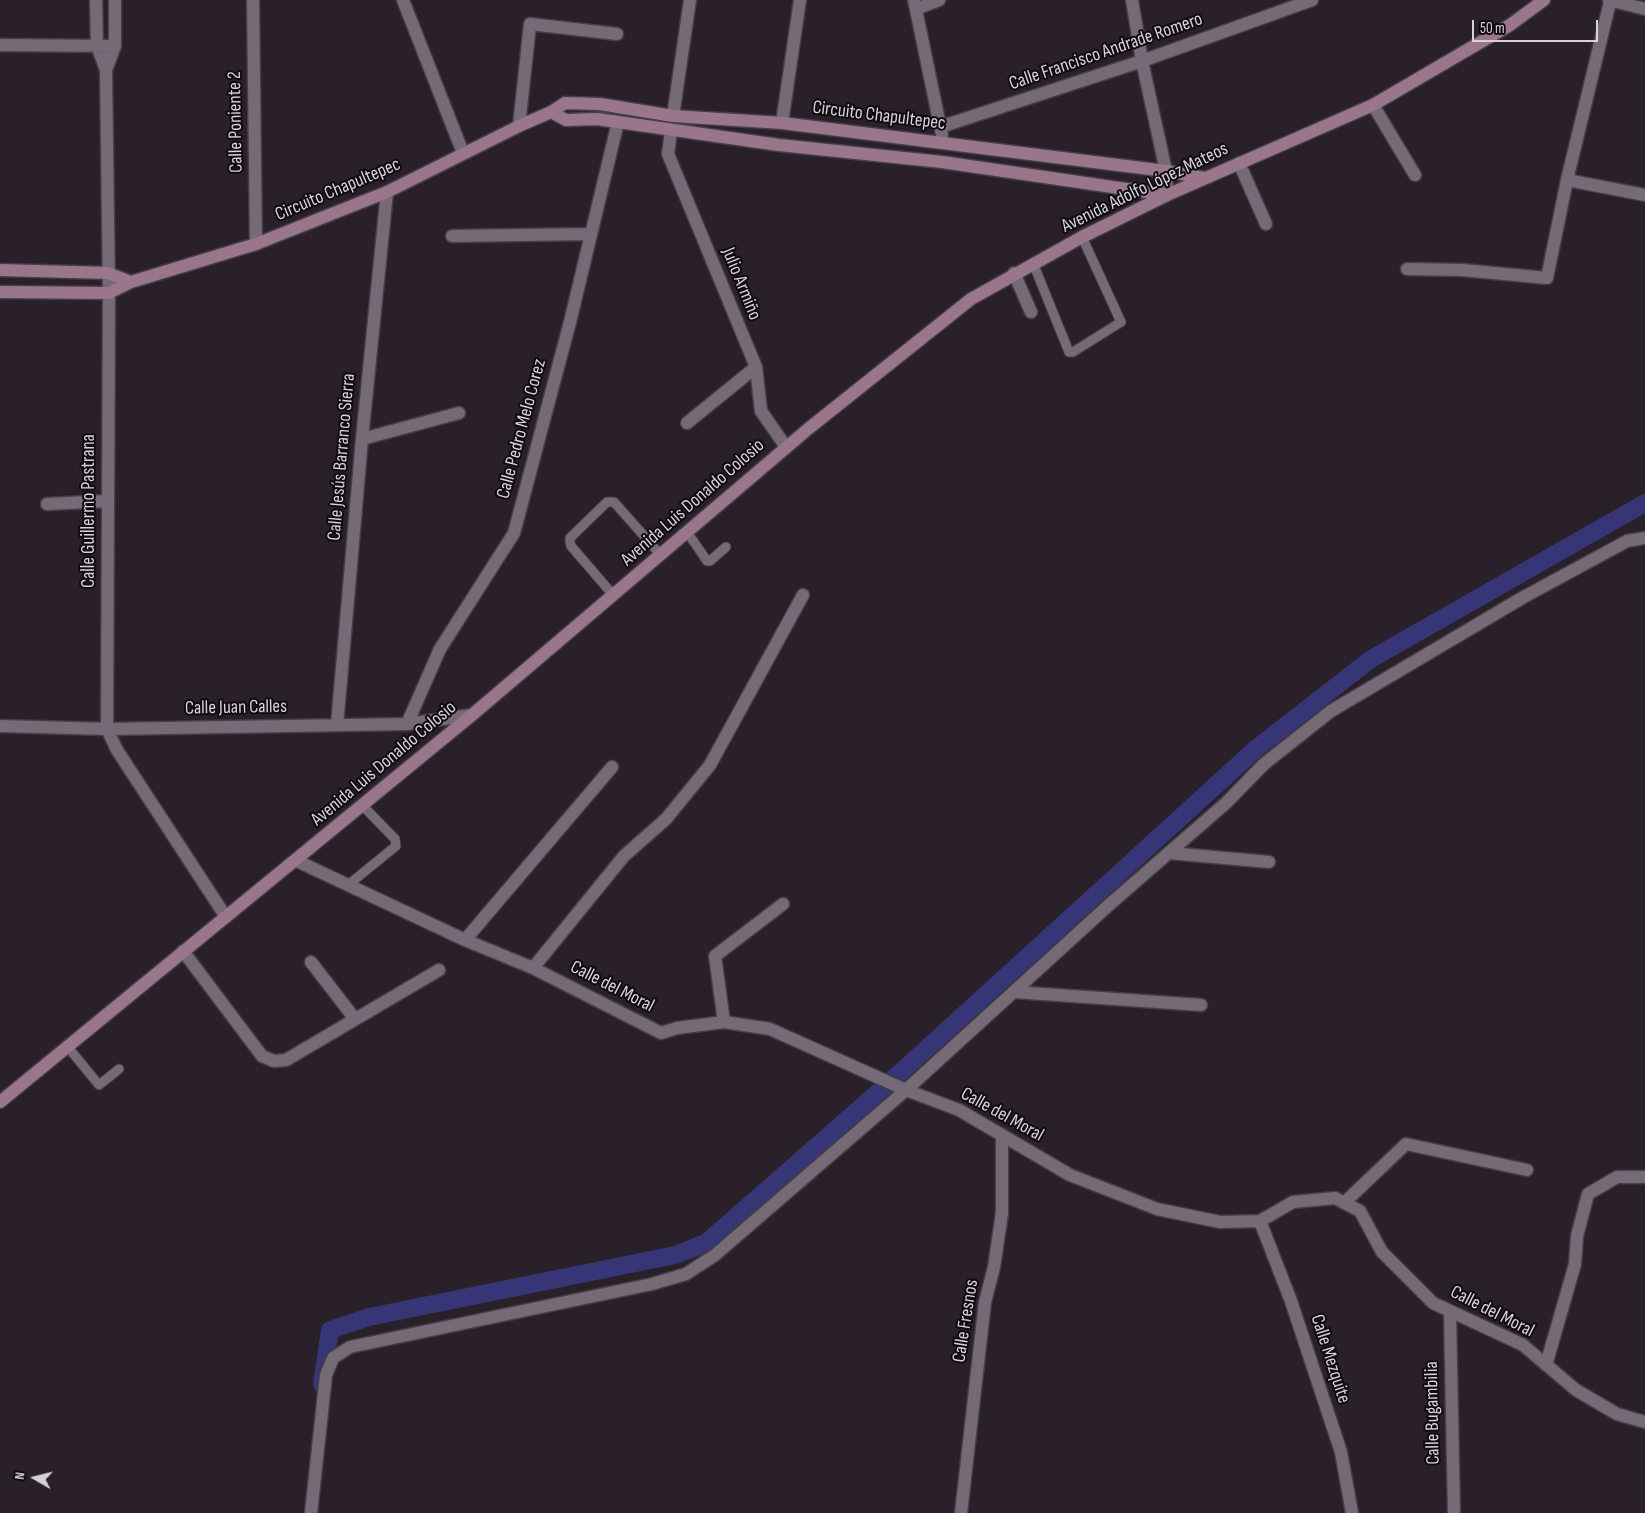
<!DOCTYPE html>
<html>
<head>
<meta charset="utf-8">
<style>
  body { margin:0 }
  #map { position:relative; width:1645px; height:1513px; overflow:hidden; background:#292029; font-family:"Sofia Sans Condensed",sans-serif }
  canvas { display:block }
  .north { position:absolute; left:10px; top:1453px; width:50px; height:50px; -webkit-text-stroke:4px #0f0b0f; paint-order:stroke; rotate:278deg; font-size:14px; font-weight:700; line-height:20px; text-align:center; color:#d8d2d8 }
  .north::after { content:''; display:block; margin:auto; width:18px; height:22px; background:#d8d2d8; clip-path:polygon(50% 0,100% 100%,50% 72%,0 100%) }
  .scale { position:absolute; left:1472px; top:20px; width:126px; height:22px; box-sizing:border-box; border:2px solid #d8d2d8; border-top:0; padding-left:6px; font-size:15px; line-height:18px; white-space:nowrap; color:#d8d2d8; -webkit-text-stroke:4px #0f0b0f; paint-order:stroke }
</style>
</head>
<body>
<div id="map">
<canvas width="1645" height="1513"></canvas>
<div class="north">N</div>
<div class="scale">50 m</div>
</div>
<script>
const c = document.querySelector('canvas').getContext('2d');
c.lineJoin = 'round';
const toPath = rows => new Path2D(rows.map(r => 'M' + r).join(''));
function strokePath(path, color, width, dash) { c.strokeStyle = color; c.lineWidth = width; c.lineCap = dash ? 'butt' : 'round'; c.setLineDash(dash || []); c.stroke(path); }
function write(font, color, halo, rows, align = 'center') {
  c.font = font + ' "Sofia Sans Condensed",sans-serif'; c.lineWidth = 4; c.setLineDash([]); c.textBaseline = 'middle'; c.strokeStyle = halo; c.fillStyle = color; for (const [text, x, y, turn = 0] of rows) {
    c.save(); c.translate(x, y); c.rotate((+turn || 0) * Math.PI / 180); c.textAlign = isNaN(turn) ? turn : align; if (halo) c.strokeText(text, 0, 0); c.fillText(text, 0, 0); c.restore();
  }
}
strokePath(toPath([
  [322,1384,330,1330,369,1317,675,1255,706,1243,891,1081,1258,747,1371,659,1645,503]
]), '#363575', 18);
const service = toPath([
  [1033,263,1069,352,1073,352,1121,322,1082,237],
  [687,532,707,561,710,561,726,547],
  [614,596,571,546,570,542,570,538,607,502,614,502,660,554],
  [348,885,396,846,395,839,363,806],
  [67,1046,99,1085,119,1069]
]);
const minor = toPath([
  [96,0,97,46,106,70,109,293,107,729,117,750,226,917],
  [253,0,256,244],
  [403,0,463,153],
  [914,0,942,135],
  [1132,0,1142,61,1166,171,1167,195],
  [1609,0,1645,9],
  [916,9,939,0],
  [0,45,115,46],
  [106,70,115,46,115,0],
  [1373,105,1415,175],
  [673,116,690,0],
  [782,123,800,0],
  [519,126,530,24,617,34],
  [940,127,1142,61,1312,0],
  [671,131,668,154,756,367,761,411,786,447],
  [1239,163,1266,224],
  [1567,180,1645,195],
  [452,236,591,234],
  [1407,269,1462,270,1547,278,1567,180,1610,2],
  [1014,273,1031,312],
  [687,423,756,367],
  [362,439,459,413],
  [47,504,107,501],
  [407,724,440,649,514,533,570,322,618,122],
  [337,725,362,439,387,192],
  [0,726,107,729,407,724,472,715],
  [1169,853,1269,862],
  [297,861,465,940,533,968,661,1033,677,1028,724,1022,770,1029,906,1090,959,1110,1070,1175,1157,1209,1220,1222,1260,1221,1293,1202,1335,1198,1360,1211,1382,1252,1433,1303,1523,1345,1576,1390,1617,1414,1645,1422],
  [465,940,612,767],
  [183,951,262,1056,274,1061,286,1060,439,970],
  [311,962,355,1019],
  [533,968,624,856,666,819,710,765,803,595],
  [1014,992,1201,1005],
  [724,1022,715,956,783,904],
  [1344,1203,1406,1144,1527,1170],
  [1260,1221,1291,1301,1341,1452,1352,1513],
  [1450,1313,1454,1513],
  [1546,1365,1575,1264,1577,1236,1588,1194,1617,1177,1645,1177],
  [311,1513,326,1375,333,1358,350,1347,652,1284,686,1274,715,1255,906,1090,1110,904,1226,803,1264,764,1331,711,1522,598,1627,541,1645,538],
  [961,1513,985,1302,994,1267,1002,1213,1002,1135]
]);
const secondary = toPath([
  [551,112,566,120,597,119,779,145,942,162,1167,195],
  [0,270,108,273,131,282],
  [0,292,109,293,131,282,256,244,387,192,519,126,551,112,565,103,600,104,673,116,782,123,1166,171,1204,178],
  [0,1102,472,715,808,429,971,299,1082,237,1167,195,1373,105,1510,25,1544,0]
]);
strokePath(service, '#453e45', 11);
strokePath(minor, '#453e45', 15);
strokePath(secondary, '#453e45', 15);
strokePath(service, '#756a75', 9);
strokePath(minor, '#756a75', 12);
strokePath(secondary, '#9a768c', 12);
write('19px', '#d8d2d8', '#0f0b0f', [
  ["Calle Francisco Andrade Romero",1106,52,-19],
  ["Circuito Chapultepec",879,116,7],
  ["Calle Poniente 2",236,122,-91],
  ["Avenida Adolfo López Mateos",1145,188,-26],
  ["Circuito Chapultepec",338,190,-23],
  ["Julio Armiño",741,284,68],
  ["Calle Pedro Melo Corez",522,429,-75],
  ["Calle Jesús Barranco Sierra",342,457,-85],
  ["Avenida Luis Donaldo Colosio",693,503,-41],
  ["Calle Guillermo Pastrana",89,511,-90],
  ["Calle Juan Calles",236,708,-1],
  ["Avenida Luis Donaldo Colosio",384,764,-40],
  ["Calle del Moral",612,987,27],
  ["Calle del Moral",1002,1115,29],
  ["Calle del Moral",1492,1312,27],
  ["Calle Fresnos",966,1321,-81],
  ["Calle Mezquite",1330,1359,72],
  ["Calle Bugambilia",1433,1413,-91]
]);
</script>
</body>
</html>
